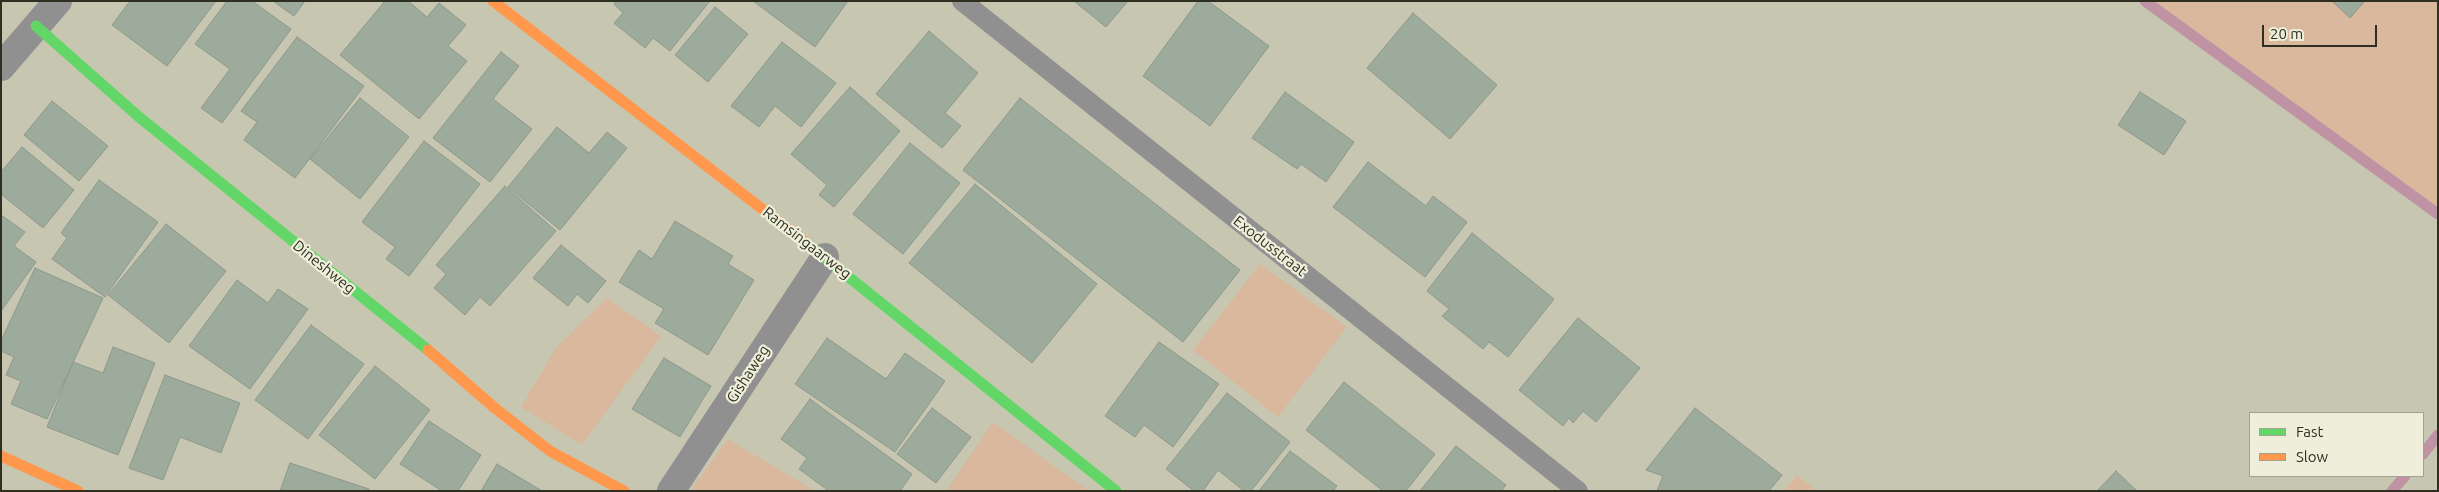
<!DOCTYPE html>
<html>
<head>
<meta charset="utf-8">
<style>
  body { margin:0 }
  #map { position:relative; width:2439px; height:492px; overflow:hidden; background:#c7c7b1; font-family:Ubuntu,sans-serif }
  canvas { display:block }
  .frame { position:absolute; inset:0; border:2px solid #2f2f21; pointer-events:none }
  .legend { position:absolute; left:2249px; top:412px; width:175px; height:65px; box-sizing:border-box; background:#eeeedb; border:1px solid #a2a291; margin:0; padding:6px 9px; list-style:none; font-size:15px; color:#2f2f21 }
  .legend li { display:flex; align-items:center; gap:10px; height:25px }
  .legend b { width:25px; border:1px solid #a2a291 }
  .scale { position:absolute; left:2262px; top:25px; width:115px; height:22px; box-sizing:border-box; border:2px solid #2f2f21; border-top:0; padding-left:6px; font-size:15px; line-height:18px; white-space:nowrap; color:#2f2f21; -webkit-text-stroke:4px #eeeedb; paint-order:stroke }
</style>
</head>
<body>
<div id="map">
<canvas width="2439" height="492"></canvas>
<div class="frame"></div>
<ul class="legend">
<li><b style="height:6px;background:#63d668"></b>Fast</li>
<li><b style="height:6px;background:#ff974d"></b>Slow</li>
</ul>
<div class="scale">20 m</div>
</div>
<script>
const c = document.querySelector('canvas').getContext('2d');
c.lineJoin = 'round';
function fillPath(path, color) { c.fillStyle = color; c.fill(path, 'evenodd'); }
const toPath = rows => new Path2D(rows.map(r => 'M' + r).join(''));
function strokePath(path, color, width, dash) { c.strokeStyle = color; c.lineWidth = width; c.lineCap = dash ? 'butt' : 'round'; c.setLineDash(dash || []); c.stroke(path); }
function write(font, color, halo, rows, align = 'center') {
  c.font = font + ' Ubuntu,sans-serif'; c.lineWidth = 4.5; c.setLineDash([]); c.textBaseline = 'middle'; c.strokeStyle = halo; c.fillStyle = color; for (const [text, x, y, turn = 0] of rows) {
    c.save(); c.translate(x, y); c.rotate((+turn || 0) * Math.PI / 180); c.textAlign = isNaN(turn) ? turn : align; if (halo) c.strokeText(text, 0, 0); c.fillText(text, 0, 0); c.restore();
  }
}
fillPath(toPath([
  [2145,1,2438,1,2438,214],
  [1260,264,1347,327,1278,417,1193,350],
  [607,298,661,336,582,445,521,407,556,348],
  [993,422,1089,491,946,491],
  [728,439,815,491,690,491],
  [1797,475,1817,491,1784,491]
]), '#d9b89e');
strokePath(toPath([
  [2145,1,2438,214],
  [2423,454,2438,435],
  [2392,491,2405,476]
]), '#c093a4', 11);
const building = toPath([
  [130,1,216,1,167,66,112,25,130,1],
  [227,1,252,1,291,29,222,123,201,108,230,69,195,44,227,1],
  [273,1,305,1,294,16,273,1],
  [385,1,408,1,427,17,439,3,466,25,448,46,467,61,419,119,340,55,385,1],
  [616,1,710,1,670,51,653,38,645,48,614,23,623,13,614,4,616,1],
  [753,1,848,1,815,47,753,1],
  [1074,1,1128,1,1106,27,1074,1],
  [1198,1,1208,1,1269,46,1210,126,1143,76,1198,1],
  [2332,1,2365,1,2350,18,2332,1],
  [715,7,748,34,708,82,675,55,715,7],
  [1413,13,1497,85,1450,139,1367,68,1413,13],
  [929,31,978,73,945,113,961,126,942,148,876,94,929,31],
  [297,37,364,86,295,178,244,140,257,122,241,111,297,37],
  [782,42,836,83,801,127,775,106,759,127,731,106,782,42],
  [501,52,519,66,493,99,532,129,490,182,433,138,501,52],
  [850,87,900,131,834,207,819,195,827,185,791,154,850,87],
  [1285,92,1354,142,1326,182,1301,164,1297,169,1252,138,1285,92],
  [2140,92,2186,121,2164,155,2118,125,2140,92],
  [360,98,409,137,360,199,310,159,360,98],
  [1020,98,1240,270,1183,342,963,170,1020,98],
  [52,101,108,146,79,181,24,135,52,101],
  [557,127,589,153,607,132,627,148,560,230,508,187,557,127],
  [424,141,480,184,409,276,386,259,395,247,362,222,424,141],
  [910,143,960,183,903,254,853,214,910,143],
  [22,147,74,190,43,228,1,194,1,172,22,147],
  [1368,162,1426,206,1433,196,1467,222,1425,277,1333,207,1368,162],
  [99,180,158,222,105,297,52,259,67,238,61,233,99,180],
  [975,184,1097,284,1032,363,909,263,975,184],
  [505,186,556,231,490,306,480,297,465,315,434,288,446,274,436,265,505,186],
  [1,215,25,232,14,246,36,262,1,311,1,215],
  [675,221,733,256,728,264,754,280,708,355,655,323,664,309,619,282,639,250,652,259,675,221],
  [166,224,226,271,169,343,108,295,166,224],
  [1472,233,1554,299,1508,357,1489,342,1483,349,1442,316,1449,309,1427,291,1472,233],
  [561,245,606,281,588,303,577,294,568,306,533,278,561,245],
  [35,268,103,298,47,419,11,404,21,381,6,375,14,357,1,351,1,341,35,268],
  [237,280,268,303,278,289,308,309,250,389,189,346,237,280],
  [1578,318,1640,368,1596,422,1583,411,1573,423,1569,418,1563,426,1519,390,1578,318],
  [311,325,364,364,308,439,255,400,311,325],
  [827,338,886,379,905,353,945,381,895,452,795,384,827,338],
  [1159,342,1219,384,1173,447,1144,425,1135,437,1105,416,1159,342],
  [113,347,155,363,118,455,47,427,73,362,103,373,113,347],
  [664,358,711,386,680,437,632,409,664,358],
  [375,366,430,410,375,479,319,435,375,366],
  [165,375,240,403,221,453,180,437,163,480,129,468,165,375],
  [1344,382,1435,454,1406,491,1383,491,1306,430,1344,382],
  [1227,393,1290,442,1251,491,1244,491,1218,470,1203,491,1194,491,1166,469,1227,393],
  [810,399,912,474,900,491,829,491,799,469,807,458,781,439,810,399],
  [932,408,971,437,936,483,897,454,932,408],
  [1695,408,1782,475,1769,491,1657,491,1663,476,1646,470,1695,408],
  [429,421,481,455,458,491,442,491,400,464,429,421],
  [1456,446,1506,485,1501,491,1420,491,1456,446],
  [1290,451,1337,486,1333,491,1259,491,1290,451],
  [290,463,369,489,369,491,280,491,290,463],
  [497,464,542,491,481,491,497,464],
  [2116,471,2137,491,2097,491,2116,471]
]);
fillPath(building, '#9cab9c');
strokePath(building, '#8f978a', 1);
strokePath(toPath([
  [962,1,1578,491]
]), '#909091', 20);
strokePath(toPath([
  [1,67,58,1],
  [671,491,825,257]
]), '#909091', 28);
strokePath(toPath([
  [36,26,139,117,428,350],
  [805,242,1116,491]
]), '#63d668', 11);
strokePath(toPath([
  [493,1,805,242],
  [428,350,496,409,550,451,624,491],
  [1,456,78,491]
]), '#ff974d', 11);
write('15px', '#2f2f21', '#eeeedb', [
  ["Ramsingaarweg",807,243,38],
  ["Exodusstraat",1270,246,38],
  ["Dineshweg",324,267,39],
  ["Gishaweg",748,374,-57]
]);
</script>
</body>
</html>
